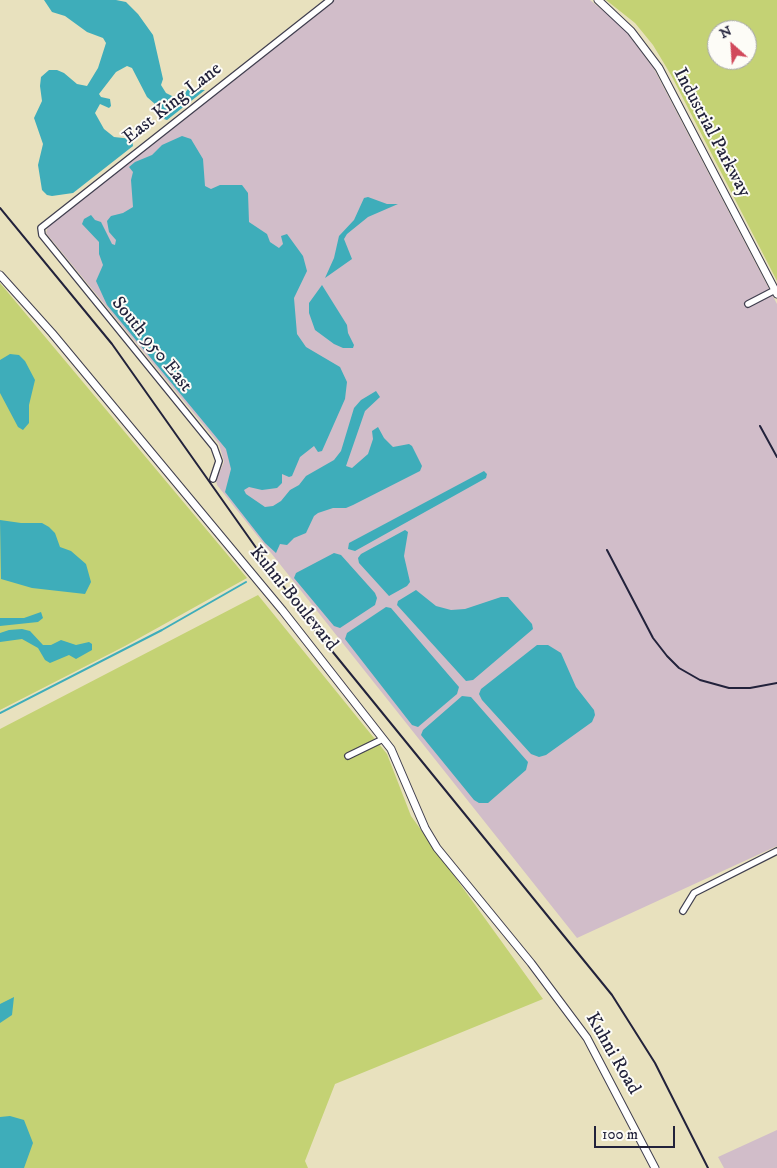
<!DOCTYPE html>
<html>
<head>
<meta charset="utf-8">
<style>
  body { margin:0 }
  #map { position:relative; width:777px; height:1168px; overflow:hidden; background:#e8e1be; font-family:"IM FELL DW Pica",serif }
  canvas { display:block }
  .north { position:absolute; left:707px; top:20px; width:50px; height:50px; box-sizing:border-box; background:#fdfcf7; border:1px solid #a5a5ac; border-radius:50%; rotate:334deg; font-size:14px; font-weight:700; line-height:20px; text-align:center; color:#22223b }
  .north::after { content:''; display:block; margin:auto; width:18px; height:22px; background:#d1495b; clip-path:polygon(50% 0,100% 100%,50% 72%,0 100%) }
  .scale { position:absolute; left:594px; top:1126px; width:81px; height:22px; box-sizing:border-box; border:2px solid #22223b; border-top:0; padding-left:6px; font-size:15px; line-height:18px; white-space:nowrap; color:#22223b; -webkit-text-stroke:4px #fdfcf7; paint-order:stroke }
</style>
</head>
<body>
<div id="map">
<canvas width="777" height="1168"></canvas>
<div class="north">N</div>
<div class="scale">100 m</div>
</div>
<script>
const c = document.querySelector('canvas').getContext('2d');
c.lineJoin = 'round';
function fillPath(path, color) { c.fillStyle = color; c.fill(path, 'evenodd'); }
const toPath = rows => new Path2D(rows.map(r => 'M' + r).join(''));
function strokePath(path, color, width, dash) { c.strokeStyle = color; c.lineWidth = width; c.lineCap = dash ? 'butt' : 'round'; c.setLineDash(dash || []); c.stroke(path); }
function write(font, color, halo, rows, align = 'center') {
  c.font = font + ' "IM FELL DW Pica",serif'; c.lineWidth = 4; c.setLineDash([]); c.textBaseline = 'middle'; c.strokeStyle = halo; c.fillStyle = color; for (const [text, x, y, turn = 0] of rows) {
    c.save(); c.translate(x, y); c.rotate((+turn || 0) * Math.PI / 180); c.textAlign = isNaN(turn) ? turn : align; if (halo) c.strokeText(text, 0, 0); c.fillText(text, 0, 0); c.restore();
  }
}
fillPath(toPath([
  [333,0,590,0,622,26,654,69,777,304,777,846,577,938,217,485,216,480,224,462,219,444,46,233,49,223],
  [777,1130,777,1168,724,1168,718,1157]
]), '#d1bdc9');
fillPath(toPath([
  [606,0,777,0,777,281,671,75,653,45,635,23],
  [717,30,747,30,747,60,717,60],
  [0,283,247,578,125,646,0,710],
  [258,595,387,754,411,816,543,999,335,1084,305,1161,308,1168,0,1168,0,729]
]), '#c4d274');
fillPath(toPath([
  [44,0,116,0,126,2,138,14,153,35,163,79,161,85,166,93,182,101,185,99,185,93,188,89,205,90,167,120,161,118,155,104,147,97,132,68,127,66,116,72,99,94,101,97,110,99,111,106,109,108,100,104,95,113,104,129,114,137,132,139,133,146,73,193,52,196,47,195,42,190,38,165,43,144,34,118,42,101,40,86,41,77,49,70,57,70,64,73,77,84,87,86,98,68,106,43,103,38,87,32,65,16,52,12],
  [182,136,191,139,203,159,205,186,211,189,220,185,242,185,248,193,249,222,267,234,270,242,279,248,283,244,281,236,287,234,303,256,307,271,294,298,297,334,306,347,340,367,347,382,345,399,322,451,318,452,314,446,300,457,292,476,289,477,282,474,282,483,277,488,262,490,249,487,244,490,246,494,265,507,273,506,281,501,290,490,299,485,306,476,334,460,341,451,354,408,361,400,376,391,380,397,365,411,346,466,352,468,368,454,373,439,372,431,378,427,384,438,393,447,409,444,412,446,422,466,420,471,353,505,346,508,333,508,318,513,314,516,306,533,294,538,287,545,280,544,276,553,265,543,225,492,231,469,226,449,107,305,96,281,103,265,99,254,99,242,82,224,84,219,91,215,95,220,101,222,112,244,115,245,116,240,109,232,107,221,111,216,123,213,133,207,131,180,133,172,129,167,135,162,152,155,162,145],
  [368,197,387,204,398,204,368,217,347,234,344,239,352,259,325,278,334,258,339,236,354,220,364,198],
  [322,285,347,325,348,333,354,345,353,348,343,348,334,344,315,330,309,313,309,303],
  [10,354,19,355,25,361,35,380,29,405,29,423,23,430,18,427,0,393,0,360],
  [484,471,487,474,486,478,355,551,348,549,349,543],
  [0,520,21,523,42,523,49,527,55,533,60,547,71,551,86,564,91,582,85,594,32,588,1,579],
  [405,530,408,532,404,556,410,582,407,586,389,596,359,563,358,558,361,554],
  [334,553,341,555,375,593,377,598,375,605,340,628,334,626,294,578,296,573],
  [416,590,436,606,451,610,465,609,501,597,508,597,532,624,533,629,473,680,466,681,397,605,398,601],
  [386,607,391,608,459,687,457,694,418,727,412,725,345,639,347,633],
  [41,612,43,618,38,622,0,626,0,618,24,618],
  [22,629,30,631,43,645,51,645,61,640,76,645,89,642,92,644,92,650,76,659,69,655,50,663,45,660,38,648,22,639,0,642,0,633,9,630],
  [537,645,548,645,561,653,576,687,594,710,595,715,592,722,546,755,539,757,531,754,482,700,479,694,481,689],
  [462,696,471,697,528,762,526,770,488,803,479,803,474,800,421,735,423,730],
  [14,997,12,1015,0,1023,0,1004],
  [10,1116,24,1120,33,1143,24,1168,0,1168,0,1117]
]), '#3eadba');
strokePath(toPath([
  [0,713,162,630,246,582]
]), '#3eadba', 2);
const minor = toPath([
  [748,304,775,290],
  [213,479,219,461,214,447,42,235,41,228,330,0],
  [348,756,383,739],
  [683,911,694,893,777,851]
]);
const tertiary = toPath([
  [598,0,631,31,659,68,777,294],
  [0,275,52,333,283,611,391,749,425,828,437,848,531,963,587,1038,655,1168]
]);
strokePath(minor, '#403f4f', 8);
strokePath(tertiary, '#403f4f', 9);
strokePath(minor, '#fff', 5.5);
strokePath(tertiary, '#fff', 7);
strokePath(toPath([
  [0,208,112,344,310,624,612,995,655,1063,708,1168],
  [760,426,777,457],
  [607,550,653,638,667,656,679,668,700,680,729,688,750,688,777,683]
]), '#22223b', 2);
write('19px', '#22223b', '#fdfcf7', [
  ["East King Lane",173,104,-38],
  ["Industrial Parkway",711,133,62],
  ["South 950 East",151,345,51],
  ["Kuhni Boulevard",293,599,51],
  ["Kuhni Road",612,1054,60]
]);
</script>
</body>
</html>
